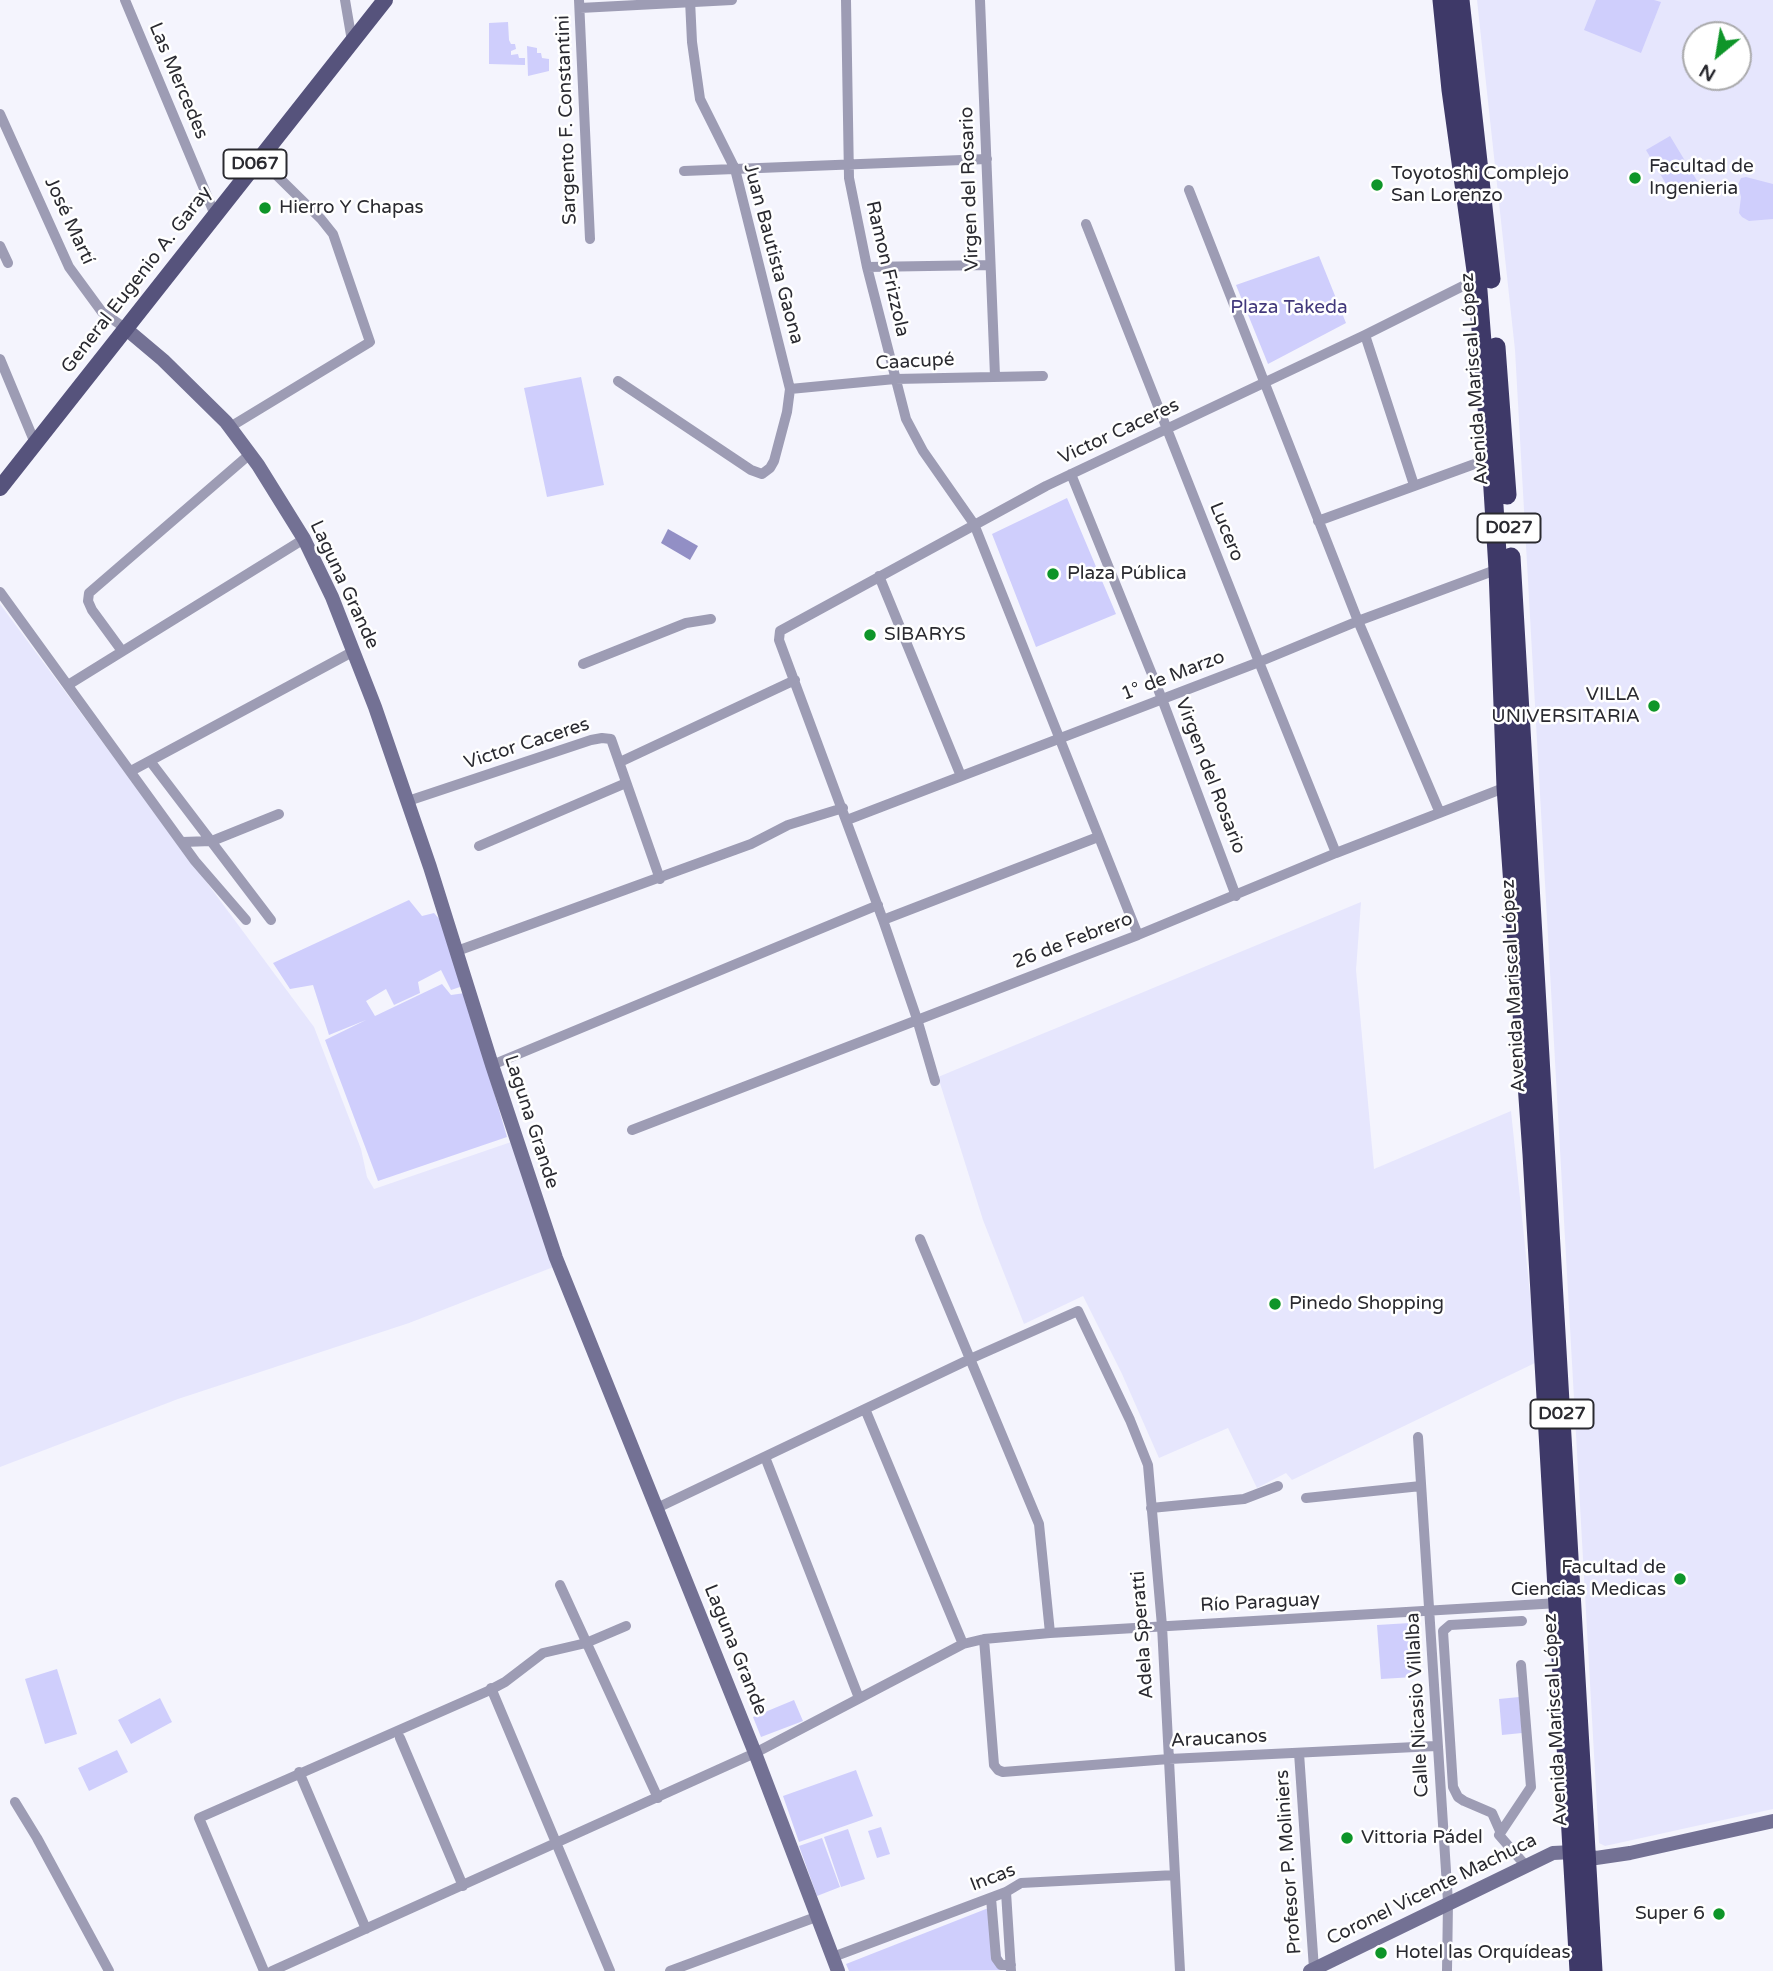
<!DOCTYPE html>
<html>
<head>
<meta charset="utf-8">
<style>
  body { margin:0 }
  #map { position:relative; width:1773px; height:1971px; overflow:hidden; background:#f4f4fd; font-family:"Varela Round",sans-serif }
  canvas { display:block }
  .north { position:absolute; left:1682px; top:21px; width:70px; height:70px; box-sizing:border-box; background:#fff; border:2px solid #aaaaac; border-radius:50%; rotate:210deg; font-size:19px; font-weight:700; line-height:28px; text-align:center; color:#2a2a30 }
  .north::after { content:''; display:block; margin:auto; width:24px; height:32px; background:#0e9529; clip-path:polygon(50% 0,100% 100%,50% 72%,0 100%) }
</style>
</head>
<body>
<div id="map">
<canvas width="1773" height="1971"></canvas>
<div class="north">N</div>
</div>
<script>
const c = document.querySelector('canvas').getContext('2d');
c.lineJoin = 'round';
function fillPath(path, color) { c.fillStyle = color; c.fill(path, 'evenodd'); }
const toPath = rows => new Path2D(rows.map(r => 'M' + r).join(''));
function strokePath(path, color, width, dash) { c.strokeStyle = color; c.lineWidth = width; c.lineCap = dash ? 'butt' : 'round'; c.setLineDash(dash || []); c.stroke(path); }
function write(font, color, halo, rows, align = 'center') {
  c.font = font + ' "Varela Round",sans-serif'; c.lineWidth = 5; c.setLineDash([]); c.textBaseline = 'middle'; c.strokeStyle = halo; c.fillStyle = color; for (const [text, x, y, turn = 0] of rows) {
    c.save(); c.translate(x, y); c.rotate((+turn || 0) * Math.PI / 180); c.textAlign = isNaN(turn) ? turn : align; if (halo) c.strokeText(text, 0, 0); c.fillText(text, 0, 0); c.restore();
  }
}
fillPath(toPath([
  [1477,0,1773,0,1773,1809,1605,1846,1599,1843,1515,350],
  [1696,35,1738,35,1738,77,1696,77],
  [0,604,314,1027,361,1149,367,1177,374,1189,517,1140,556,1266,409,1323,178,1399,0,1467],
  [1361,902,1356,970,1374,1169,1511,1111,1537,1362,1292,1480,1286,1473,1257,1488,1228,1428,1159,1458,1122,1374,1083,1296,1024,1324,983,1220,938,1077]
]), '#e6e6fd');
fillPath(toPath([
  [1596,0,1654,0,1661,2,1641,53,1584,30],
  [508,22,509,40,511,44,515,44,516,49,511,51,511,55,518,54,519,58,525,58,525,65,489,64,489,23],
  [527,46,537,48,537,53,541,53,542,58,549,59,549,71,528,76],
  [1670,136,1699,184,1675,199,1646,150],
  [1746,177,1773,184,1773,219,1749,221,1742,217,1739,213,1741,197,1738,185,1741,178],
  [1319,256,1346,323,1268,364,1236,285],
  [581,377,604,485,547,497,524,388],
  [1067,498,1116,614,1036,647,992,534],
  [409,900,422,916,434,913,443,923,463,986,451,990,441,970,418,982,420,993,394,1005,386,989,366,1001,375,1016,442,984,451,995,465,993,507,1137,378,1181,325,1040,366,1020,329,1035,313,985,290,989,273,963],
  [1410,1623,1414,1677,1381,1679,1377,1625],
  [57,1669,77,1734,45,1744,25,1679],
  [1519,1697,1522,1733,1502,1735,1499,1699],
  [160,1698,172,1722,131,1744,118,1720],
  [794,1700,803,1721,761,1737,753,1717],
  [117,1750,128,1772,89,1791,78,1768],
  [856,1770,873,1816,799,1842,783,1796],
  [881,1827,890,1854,877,1858,868,1831],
  [848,1829,865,1879,841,1887,824,1837],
  [822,1838,840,1887,817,1896,799,1846],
  [991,1907,1004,1970,849,1971,846,1964]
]), '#cfcefc');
fillPath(toPath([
  [668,529,698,546,690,560,661,543]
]), '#928fc5');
strokePath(toPath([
  [125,0,215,215],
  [345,0,352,41],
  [579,0,590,239],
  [846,0,849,178,867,267,906,419,923,451,974,524,1138,935],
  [980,0,995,376],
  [580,8,732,0],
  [0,114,69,267,102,312,125,328],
  [684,171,987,159],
  [1189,190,1358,621,1440,813],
  [1086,224,1259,662,1336,853],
  [0,246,8,263],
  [867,267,990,265],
  [1365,335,1414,485],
  [0,359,35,443],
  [618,381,751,470,762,474,770,468,774,461,787,412,790,389,735,169,700,99,692,42,690,0],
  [790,389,895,379,1043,376],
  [230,427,370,342,333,234,321,219,260,159],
  [1071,474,1162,699,1236,896],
  [1318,521,1491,458],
  [879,576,961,776],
  [0,592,195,861,246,920],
  [122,651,92,610,88,601,89,593,250,454],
  [583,664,686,623,711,619],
  [68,685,304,539],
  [150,761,271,920],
  [620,762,795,680],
  [131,771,354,651],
  [408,801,591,740,602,738,611,739,660,879],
  [847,820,1259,662,1358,621,1501,568],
  [182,842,212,841,279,814],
  [479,846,626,783],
  [883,920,1098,837],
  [457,951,751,844,788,825,843,808],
  [492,1065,878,905],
  [935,1081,917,1019,883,920,779,640,780,631,1046,486,1365,335,1481,277],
  [632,1130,1138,935,1336,853,1509,786],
  [920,1239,1039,1524,1050,1633],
  [865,1409,963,1644],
  [1418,1437,1448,1902,1447,1971],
  [765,1457,859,1698],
  [1306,1498,1421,1486],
  [657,1508,970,1359,1078,1311,1130,1420,1148,1465,1162,1626,1180,1971],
  [1151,1508,1244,1499,1278,1486],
  [560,1585,658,1798],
  [984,1639,994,1765,998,1770,1003,1772,1169,1759,1436,1746],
  [1521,1665,1531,1787,1499,1835,1526,1866],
  [491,1688,610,1971],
  [400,1738,463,1886],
  [1299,1753,1314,1969],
  [299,1772,366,1929],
  [15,1802,37,1838,109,1971],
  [1500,1831,1492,1813,1464,1801,1458,1797,1453,1787,1443,1631,1450,1625,1522,1621],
  [1006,1892,1011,1971],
  [991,1898,996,1958,1001,1965,1011,1965],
  [833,1957,1006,1892,1021,1883,1175,1875],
  [264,1971,199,1818,488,1691,505,1682,543,1653,586,1643,626,1626],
  [272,1971,755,1753,963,1644,984,1639,1050,1633,1559,1603],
  [670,1971,816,1917]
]), '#9d9cb4', 10);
strokePath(toPath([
  [125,328,163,360,226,422,258,465,304,539,332,597,375,707,430,867,492,1065,556,1258,755,1753,838,1971],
  [1310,1971,1553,1853,1573,1852,1596,1858,1630,1853,1773,1821]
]), '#737194', 14);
strokePath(toPath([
  [0,488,385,0]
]), '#56537c', 16);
strokePath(toPath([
  [1442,0,1451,90,1477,278,1491,458,1498,569,1506,787,1532,1154,1579,1971],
  [1460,0,1491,279],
  [1496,347,1507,495],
  [1511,557,1593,1971]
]), '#3e3968', 19);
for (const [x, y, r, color] of [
  [1635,178,7,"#0e9529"],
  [1377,185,7,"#0e9529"],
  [265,208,7,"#0e9529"],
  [1053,574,7,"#0e9529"],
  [870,635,7,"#0e9529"],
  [1654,706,7,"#0e9529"],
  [1275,1304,7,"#0e9529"],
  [1680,1579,7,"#0e9529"],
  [1347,1838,7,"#0e9529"],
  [1719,1914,7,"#0e9529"],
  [1381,1953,7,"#0e9529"]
]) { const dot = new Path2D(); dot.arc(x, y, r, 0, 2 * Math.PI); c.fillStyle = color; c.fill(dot); strokePath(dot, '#fff', 2.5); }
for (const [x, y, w] of [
  [255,164,63],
  [1509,528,63],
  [1562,1414,63]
]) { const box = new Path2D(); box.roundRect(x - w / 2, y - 14.5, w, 29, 5); c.fillStyle = '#fff'; c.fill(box); strokePath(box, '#2a2a30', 2); }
write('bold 18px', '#2a2a30', null, [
  ["D067",255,164],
  ["D027",1509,528],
  ["D027",1562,1414]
]);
write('19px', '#2a2a30', '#fff', [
  ["Las Mercedes",178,81,67],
  ["Sargento F. Constantini",567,120,-92],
  ["Virgen del Rosario",970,189,-92],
  ["José Martí",69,221,65],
  ["Juan Bautista Gaona",773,254,75],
  ["Ramon Frizzola",887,269,77],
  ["General Eugenio A. Garay",137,280,-52],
  ["Caacupé",915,362,-3],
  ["Avenida Mariscal López",1475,379,-94],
  ["Victor Caceres",1119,432,-25],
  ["Lucero",1226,532,68],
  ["Laguna Grande",344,585,65],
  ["1° de Marzo",1173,676,-21],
  ["Victor Caceres",527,744,-18],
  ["Virgen del Rosario",1210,776,69],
  ["26 de Febrero",1073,941,-21],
  ["Avenida Mariscal López",1514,986,-93],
  ["Laguna Grande",531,1122,72],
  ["Río Paraguay",1260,1603,-3],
  ["Adela Speratti",1143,1635,-94],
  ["Laguna Grande",735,1650,68],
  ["Calle Nicasio Villalba",1418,1705,-93],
  ["Avenida Mariscal López",1556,1720,-93],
  ["Araucanos",1219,1739,-3],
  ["Profesor P. Moliniers",1289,1862,-94],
  ["Incas",993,1878,-21],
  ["Coronel Vicente Machuca",1432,1890,-26]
]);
write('19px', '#2a2a30', '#fff', [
  ["Facultad de",1649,167],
  ["Ingenieria",1649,189],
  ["Toyotoshi Complejo",1391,174],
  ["San Lorenzo",1391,196],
  ["Hierro Y Chapas",279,208],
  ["Plaza Pública",1067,574],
  ["SIBARYS",884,635],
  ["VILLA",1640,695,"right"],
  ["UNIVERSITARIA",1640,717,"right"],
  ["Pinedo Shopping",1289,1304],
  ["Facultad de",1666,1568,"right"],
  ["Ciencias Medicas",1666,1590,"right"],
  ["Vittoria Pádel",1361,1838],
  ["Super 6",1705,1914,"right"],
  ["Hotel las Orquídeas",1395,1953]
], 'left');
write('19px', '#433a7c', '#fff', [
  ["Plaza Takeda",1289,308]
]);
</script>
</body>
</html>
